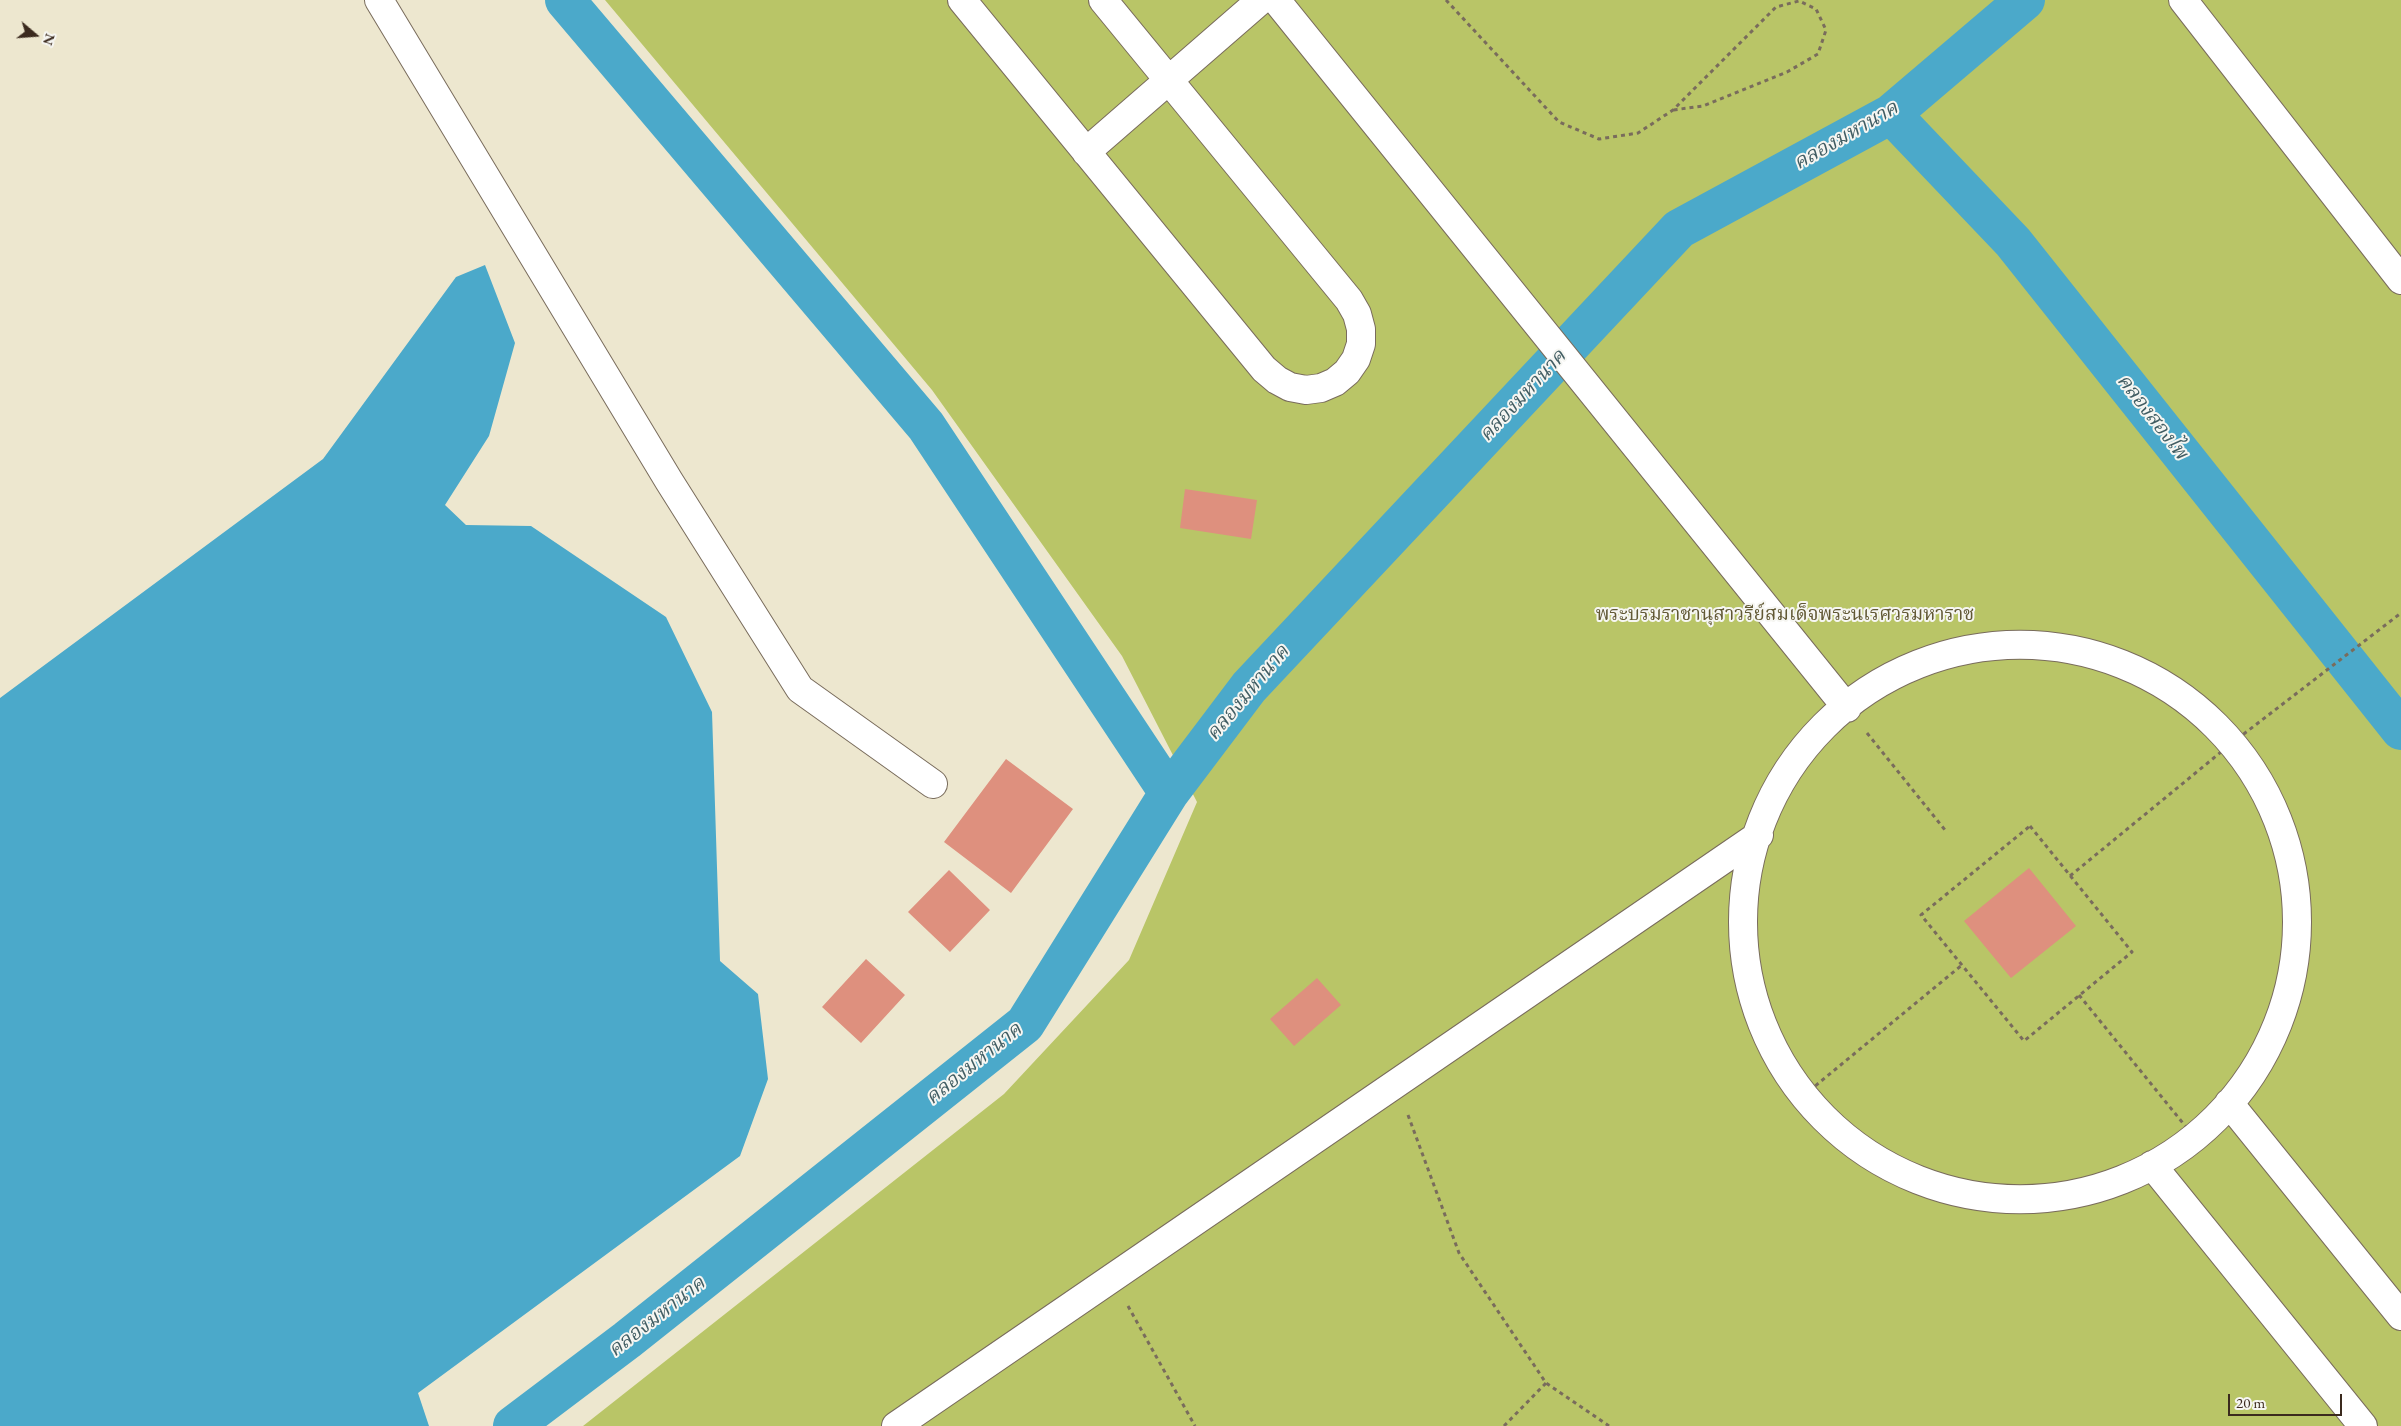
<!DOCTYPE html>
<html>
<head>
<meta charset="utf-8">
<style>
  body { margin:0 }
  #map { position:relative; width:2401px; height:1426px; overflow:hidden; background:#ede7cf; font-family:"EB Garamond",serif }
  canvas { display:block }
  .north { position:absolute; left:10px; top:10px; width:50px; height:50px; -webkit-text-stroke:4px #f6f6f2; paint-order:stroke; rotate:108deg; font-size:14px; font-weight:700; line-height:20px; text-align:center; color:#3b2a1e }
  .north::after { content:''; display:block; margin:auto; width:18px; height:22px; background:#3b2a1e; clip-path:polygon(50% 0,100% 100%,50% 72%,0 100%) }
  .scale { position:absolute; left:2228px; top:1394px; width:114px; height:22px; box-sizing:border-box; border:2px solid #3b2a1e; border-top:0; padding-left:6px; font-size:15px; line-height:18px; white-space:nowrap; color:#3b2a1e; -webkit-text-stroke:4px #f6f6f2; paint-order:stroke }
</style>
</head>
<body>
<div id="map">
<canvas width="2401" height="1426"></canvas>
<div class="north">N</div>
<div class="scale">20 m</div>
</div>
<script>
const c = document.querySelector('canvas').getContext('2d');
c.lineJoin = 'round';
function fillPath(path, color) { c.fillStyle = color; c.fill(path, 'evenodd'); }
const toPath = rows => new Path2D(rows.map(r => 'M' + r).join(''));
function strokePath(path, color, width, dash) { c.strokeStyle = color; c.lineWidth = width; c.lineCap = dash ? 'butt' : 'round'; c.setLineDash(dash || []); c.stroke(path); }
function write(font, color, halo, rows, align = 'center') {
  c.font = font + ' "EB Garamond","Noto Serif Thai",serif'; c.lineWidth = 4; c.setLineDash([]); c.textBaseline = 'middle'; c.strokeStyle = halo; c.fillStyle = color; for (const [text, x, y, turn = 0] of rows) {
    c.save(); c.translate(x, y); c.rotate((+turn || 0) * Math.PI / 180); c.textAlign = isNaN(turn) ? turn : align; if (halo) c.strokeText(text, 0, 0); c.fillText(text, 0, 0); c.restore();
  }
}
fillPath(toPath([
  [605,0,2401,0,2401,1426,583,1426,1004,1094,1129,960,1197,802,1122,656,932,390]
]), '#b9c567');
fillPath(toPath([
  [485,265,515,343,489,436,445,505,466,525,531,526,666,617,712,712,720,961,758,994,768,1079,740,1156,418,1393,429,1426,0,1426,0,698,323,459,456,277]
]), '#4ba9ca');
strokePath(toPath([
  [565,0,926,426,1169,793],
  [1891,114,2013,242,2401,730],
  [513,1426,627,1340,1025,1024,1169,793,1249,687,1679,229,1891,114,2025,0]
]), '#4ba9ca', 40);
fillPath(toPath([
  [1185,489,1257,500,1251,539,1180,528],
  [1006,759,1073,809,1011,893,944,842],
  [2029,868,2076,926,2011,978,1964,921],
  [949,870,990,910,950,952,908,912],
  [866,959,905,995,861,1043,822,1007],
  [1317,978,1341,1005,1294,1046,1270,1019]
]), '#de907e');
const minor = toPath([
  [379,0,669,481,800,689,933,784],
  [962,0,1264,369,1277,380,1290,387,1306,390,1321,388,1335,382,1347,372,1356,359,1361,344,1361,329,1357,314,1349,300,1103,0],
  [1276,0,1847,708],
  [2183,0,2401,280],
  [1086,152,1261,0],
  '1743 922a277 277 0 1 1 554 0a277 277 0 1 1-554 0Z',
  [2229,1103,2401,1316],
  [2152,1165,2363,1426],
  [896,1426,1759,835]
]);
strokePath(minor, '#796c5c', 30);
strokePath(toPath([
  [1446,0,1559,122,1599,139,1638,133,1673,110,1776,7,1799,1,1816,9,1826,30,1818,54,1787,72,1703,106,1673,110],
  [1867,733,1945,830],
  [2030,826,2132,952,2024,1041,1921,915,2030,826],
  [2070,876,2232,743,2401,613],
  [2079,995,2195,1138],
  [1803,1096,1962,965],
  [1408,1115,1459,1253,1546,1383,1609,1426],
  [1128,1306,1195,1426],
  [1504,1426,1546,1383]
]), '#796c5c', 3, [4, 4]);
strokePath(minor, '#fff', 28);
write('19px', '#615834', '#f6f6f2', [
  ["พระบรมราชานุสาวรีย์สมเด็จพระนเรศวรมหาราช",1785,615]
]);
write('italic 20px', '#415d63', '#f6f6f2', [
  ["คลองมหานาค",1846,136,-30],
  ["คลองมหานาค",1523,396,-47],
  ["คลองสองไพ",2152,417,52],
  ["คลองมหานาค",1248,693,-50],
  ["คลองมหานาค",974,1064,-39],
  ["คลองมหานาค",657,1317,-38]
]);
</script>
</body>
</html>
